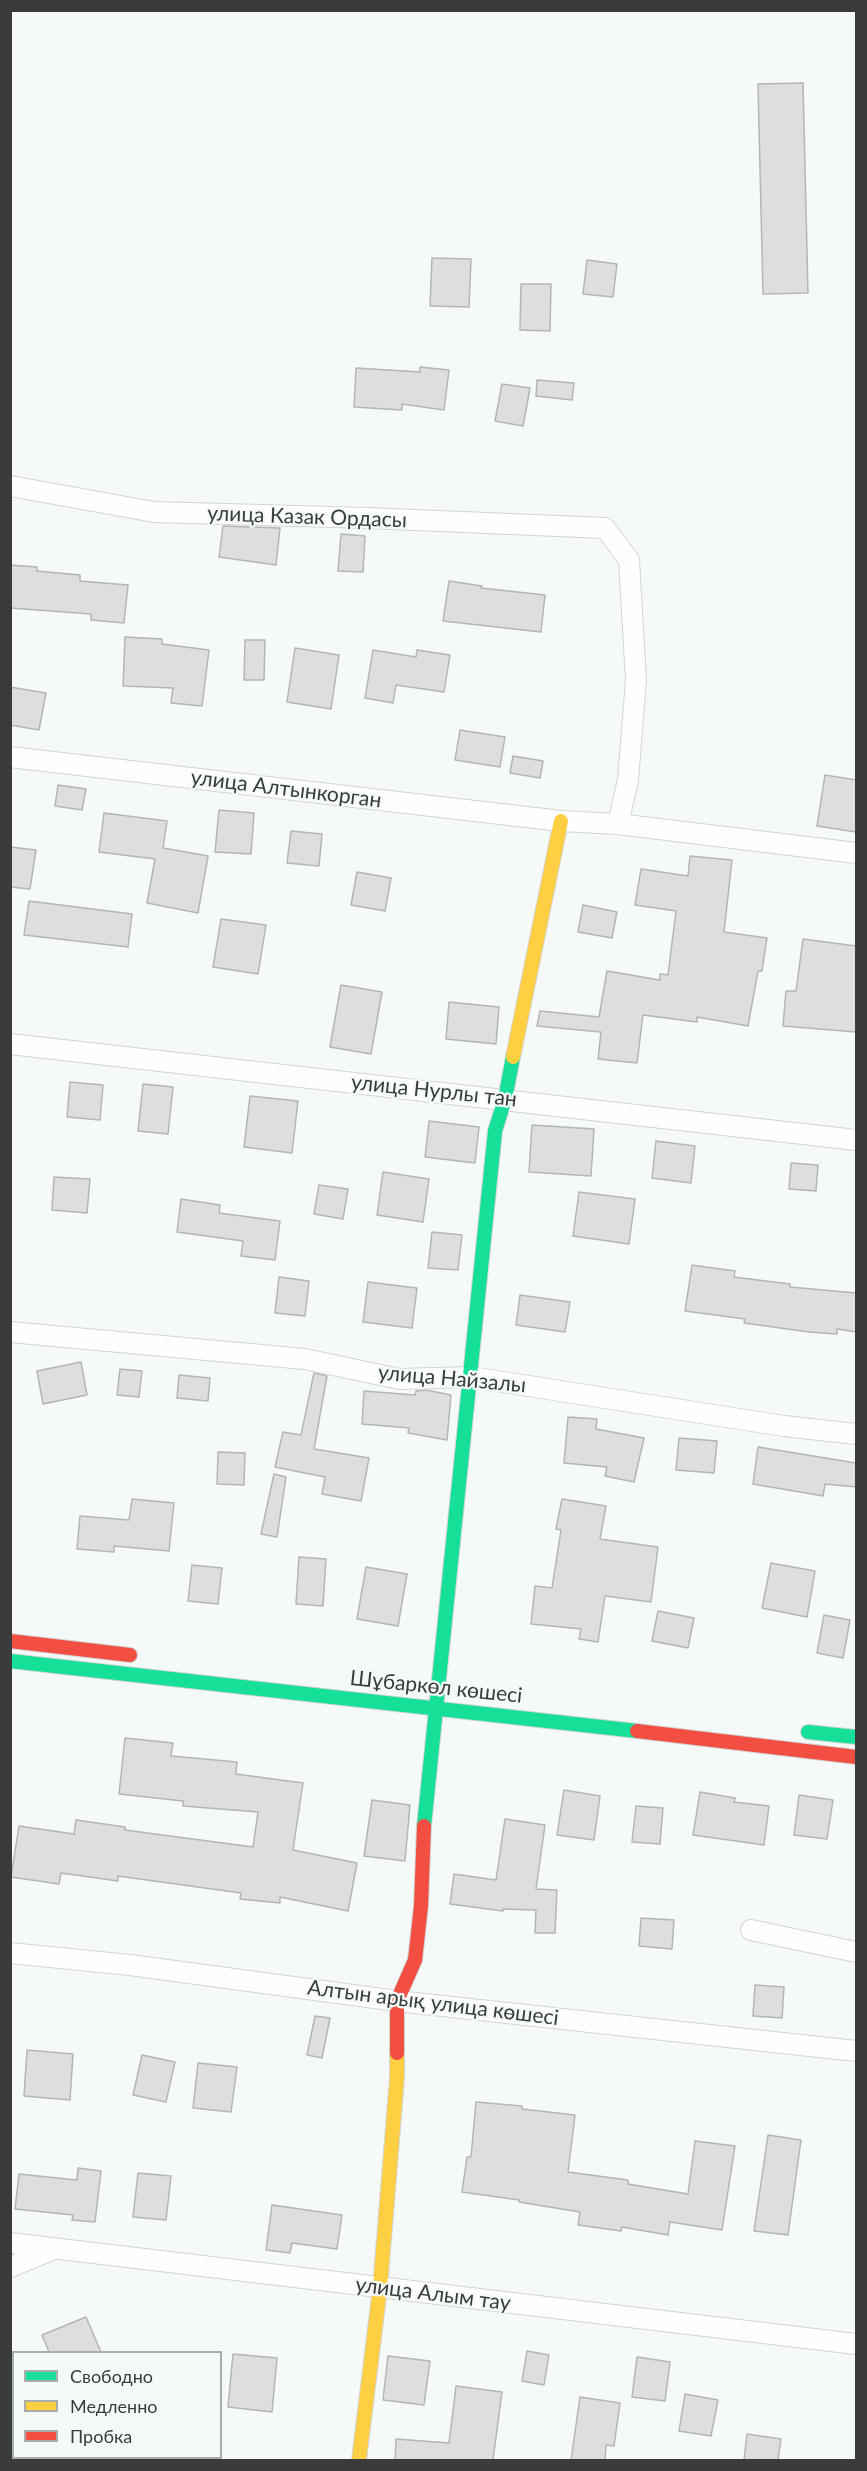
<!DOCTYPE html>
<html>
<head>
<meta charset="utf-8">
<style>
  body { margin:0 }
  #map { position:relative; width:867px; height:2471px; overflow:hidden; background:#f5f9f7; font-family:Lato,sans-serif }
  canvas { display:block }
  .frame { position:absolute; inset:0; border:12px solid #3a3c3b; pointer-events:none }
  .legend { position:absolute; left:12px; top:2351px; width:210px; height:108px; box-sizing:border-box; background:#f4faf6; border:2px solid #aaaeab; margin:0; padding:8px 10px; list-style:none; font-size:18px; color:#3a3c3b }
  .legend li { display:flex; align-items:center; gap:12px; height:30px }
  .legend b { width:30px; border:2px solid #aaaeab }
</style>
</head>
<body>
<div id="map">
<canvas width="867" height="2471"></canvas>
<div class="frame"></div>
<ul class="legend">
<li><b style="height:8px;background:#16e098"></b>Свободно</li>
<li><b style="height:8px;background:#ffcf43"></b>Медленно</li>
<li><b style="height:8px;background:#f24e42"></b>Пробка</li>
</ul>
</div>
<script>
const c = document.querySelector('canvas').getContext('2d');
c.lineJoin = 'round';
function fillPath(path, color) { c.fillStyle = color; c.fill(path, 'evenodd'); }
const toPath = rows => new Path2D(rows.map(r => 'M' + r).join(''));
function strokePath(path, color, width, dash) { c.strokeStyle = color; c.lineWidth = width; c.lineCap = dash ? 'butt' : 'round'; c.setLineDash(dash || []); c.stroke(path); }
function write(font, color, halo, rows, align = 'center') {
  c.font = font + ' Lato,sans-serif'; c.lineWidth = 4.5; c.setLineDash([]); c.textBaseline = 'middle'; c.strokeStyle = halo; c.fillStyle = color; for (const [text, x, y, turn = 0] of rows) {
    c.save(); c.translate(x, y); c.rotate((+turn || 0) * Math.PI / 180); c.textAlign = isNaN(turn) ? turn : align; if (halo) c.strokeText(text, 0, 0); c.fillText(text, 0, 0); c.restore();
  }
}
const building = toPath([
  [803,83,808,293,763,294,758,84,803,83],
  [432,258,471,259,469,307,430,306,432,258],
  [587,260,617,264,613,297,583,294,587,260],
  [521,284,551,284,550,331,520,330,521,284],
  [420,367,449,370,444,410,402,404,402,410,354,407,356,368,420,372,420,367],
  [537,380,574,383,572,400,536,396,537,380],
  [502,384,530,388,523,426,495,421,502,384],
  [223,526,280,528,276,565,219,557,223,526],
  [341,534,365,536,363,572,338,571,341,534],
  [10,565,37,567,37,571,80,575,80,581,128,585,124,623,91,620,91,614,10,608,10,565],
  [449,581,482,586,481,588,545,595,541,632,443,621,449,581],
  [125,637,162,639,162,644,209,650,202,706,171,703,173,688,123,686,125,637],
  [245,640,265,640,264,680,244,680,245,640],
  [295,648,339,655,331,709,287,702,295,648],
  [373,650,416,657,417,650,450,655,444,692,396,685,393,703,365,698,373,650],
  [10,687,46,693,39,730,10,725,10,687],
  [460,730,505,737,500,767,455,760,460,730],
  [513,756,543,761,540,778,510,773,513,756],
  [825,775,856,780,856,832,817,826,825,775],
  [58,785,86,789,82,810,55,806,58,785],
  [219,810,254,813,251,854,215,852,219,810],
  [104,813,167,821,163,848,208,856,198,913,147,903,155,859,99,852,104,813],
  [291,831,322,834,319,866,287,863,291,831],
  [10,847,36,850,30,889,10,887,10,847],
  [690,856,732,860,724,932,767,938,762,971,758,971,748,1026,697,1017,697,1022,643,1015,637,1063,598,1059,601,1032,537,1026,540,1011,599,1017,607,971,660,980,660,974,668,975,676,911,635,905,641,869,688,876,690,856],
  [357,872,391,878,385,911,351,905,357,872],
  [29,901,132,914,128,947,24,935,29,901],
  [583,905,617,912,612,938,578,932,583,905],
  [221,919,266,925,258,974,213,967,221,919],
  [803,939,856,946,856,1032,783,1026,786,991,796,991,803,939],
  [341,985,382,992,371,1054,330,1047,341,985],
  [449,1002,499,1007,496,1044,446,1039,449,1002],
  [70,1082,103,1085,100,1120,67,1117,70,1082],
  [143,1084,173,1087,168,1134,138,1131,143,1084],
  [250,1096,298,1101,292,1153,244,1147,250,1096],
  [429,1121,479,1127,475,1163,425,1157,429,1121],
  [532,1125,594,1129,591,1176,529,1172,532,1125],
  [656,1141,695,1146,691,1183,652,1178,656,1141],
  [791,1163,818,1165,816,1191,789,1189,791,1163],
  [383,1172,429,1179,423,1222,377,1215,383,1172],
  [54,1177,90,1179,87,1213,52,1210,54,1177],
  [319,1185,348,1189,343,1219,314,1214,319,1185],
  [579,1192,635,1199,629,1244,573,1236,579,1192],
  [181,1199,220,1205,219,1213,280,1221,275,1260,241,1256,243,1241,177,1232,181,1199],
  [432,1232,462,1235,458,1270,428,1268,432,1232],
  [692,1265,735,1271,734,1277,790,1284,790,1287,856,1293,856,1332,837,1329,837,1334,809,1332,744,1323,745,1319,685,1311,692,1265],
  [279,1277,309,1281,305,1316,275,1313,279,1277],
  [368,1282,417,1288,412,1328,363,1322,368,1282],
  [520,1295,570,1302,565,1332,516,1325,520,1295],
  [81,1362,87,1395,43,1404,37,1371,81,1362],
  [120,1369,142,1371,139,1397,117,1395,120,1369],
  [314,1373,327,1376,314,1449,369,1458,361,1501,322,1494,325,1477,275,1467,283,1432,301,1435,314,1373],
  [179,1375,210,1378,208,1401,177,1398,179,1375],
  [426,1390,451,1395,447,1440,408,1433,409,1428,362,1424,364,1391,415,1395,416,1391,426,1390],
  [568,1417,597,1419,596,1429,644,1438,634,1482,605,1476,607,1467,564,1463,568,1417],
  [679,1438,717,1441,714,1473,676,1470,679,1438],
  [758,1447,856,1463,856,1487,825,1484,823,1496,753,1484,758,1447],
  [218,1452,245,1453,244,1485,217,1484,218,1452],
  [274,1474,286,1477,277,1537,261,1534,274,1474],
  [132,1499,174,1503,169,1551,114,1546,114,1552,77,1549,80,1516,129,1520,132,1499],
  [562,1499,606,1506,600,1539,658,1547,651,1602,605,1596,598,1642,579,1639,581,1629,531,1624,535,1586,552,1588,561,1530,556,1529,562,1499],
  [299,1557,326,1559,323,1606,296,1604,299,1557],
  [771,1563,815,1571,807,1617,762,1608,771,1563],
  [192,1565,222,1568,218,1604,188,1601,192,1565],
  [366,1567,407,1574,398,1626,357,1619,366,1567],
  [658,1611,694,1618,688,1648,652,1641,658,1611],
  [824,1615,850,1620,843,1658,817,1653,824,1615],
  [125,1738,173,1743,171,1756,237,1762,236,1774,303,1783,293,1850,357,1863,348,1911,280,1897,280,1903,240,1899,241,1893,118,1876,118,1881,61,1873,59,1884,11,1877,19,1826,74,1834,76,1820,125,1827,125,1830,253,1847,258,1812,183,1806,183,1801,119,1794,125,1738],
  [564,1790,600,1796,594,1840,557,1835,564,1790],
  [700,1792,735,1798,734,1802,769,1806,764,1845,693,1835,700,1792],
  [799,1795,833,1800,827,1839,794,1835,799,1795],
  [372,1800,410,1805,405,1861,364,1856,372,1800],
  [636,1806,663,1808,660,1844,632,1842,636,1806],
  [505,1819,545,1825,536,1889,557,1890,555,1933,535,1933,536,1910,503,1909,503,1911,450,1904,454,1874,496,1880,505,1819],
  [641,1918,674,1920,672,1949,639,1946,641,1918],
  [755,1985,784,1987,782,2018,753,2016,755,1985],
  [315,2016,330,2018,322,2058,307,2055,315,2016],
  [27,2050,73,2054,70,2100,24,2096,27,2050],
  [142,2055,175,2062,166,2102,133,2095,142,2055],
  [198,2063,237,2067,231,2112,193,2108,198,2063],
  [476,2102,522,2106,522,2109,575,2115,568,2172,628,2180,628,2184,688,2194,695,2141,735,2146,722,2230,670,2222,668,2235,622,2227,621,2231,578,2225,580,2212,519,2202,519,2200,462,2192,467,2157,471,2157,476,2102],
  [768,2135,801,2140,788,2235,754,2231,768,2135],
  [78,2168,101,2171,95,2222,72,2220,73,2215,15,2209,19,2174,77,2180,78,2168],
  [138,2173,171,2176,166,2220,133,2217,138,2173],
  [272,2205,342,2215,337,2249,292,2243,290,2253,266,2250,272,2205],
  [86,2317,101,2352,49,2352,42,2335,86,2317],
  [527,2351,549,2355,544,2385,522,2381,527,2351],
  [233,2354,277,2358,272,2412,228,2407,233,2354],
  [388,2356,430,2361,424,2405,383,2400,388,2356],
  [637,2357,670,2362,665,2401,632,2397,637,2357],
  [456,2386,502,2392,493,2460,395,2460,396,2439,449,2443,456,2386],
  [685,2394,718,2400,711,2436,679,2431,685,2394],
  [580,2397,620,2403,614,2446,606,2445,605,2460,571,2460,580,2397],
  [747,2434,781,2439,778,2460,744,2460,747,2434]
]);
fillPath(building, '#dcdfdd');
strokePath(building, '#b4b6b5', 1.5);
const street = toPath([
  [10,486,154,512,368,518,605,528,629,560,636,680,628,780,618,824],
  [10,757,561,821,618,824,856,853],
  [10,1044,856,1140],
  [10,1332,305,1359,399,1379,471,1377,784,1426,856,1434],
  [751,1930,856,1952],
  [10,1953,130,1965,397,2001,856,2051],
  [10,2243,856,2344],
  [10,2267,52,2250]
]);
const fast = toPath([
  [10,1661,637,1731],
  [808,1732,856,1737],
  [424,1826,495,1131,505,1099,513,1057]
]);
const slow = toPath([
  [513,1057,561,821],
  [359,2460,380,2288,397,2078,397,2053]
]);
const jam = toPath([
  [10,1641,130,1655],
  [637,1731,856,1757],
  [397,2053,397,2001,415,1960,421,1906,424,1826]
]);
strokePath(street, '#d3d5d4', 22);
strokePath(fast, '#d3d5d4', 16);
strokePath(slow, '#d3d5d4', 16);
strokePath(jam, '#d3d5d4', 16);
strokePath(street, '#fefefe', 20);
strokePath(fast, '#16e098', 14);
strokePath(slow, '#ffcf43', 14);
strokePath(jam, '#f24e42', 14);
write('21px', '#3a3c3b', '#f4faf6', [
  ["улица Казак Ордасы",307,517,2],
  ["улица Алтынкорган",286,789,7],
  ["улица Нурлы тан",434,1091,6],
  ["улица Найзалы",452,1379,5],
  ["Шұбаркөл көшесі",436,1687,6],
  ["Алтын арық улица көшесі",433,2003,7],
  ["улица Алым тау",433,2294,7]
]);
</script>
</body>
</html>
